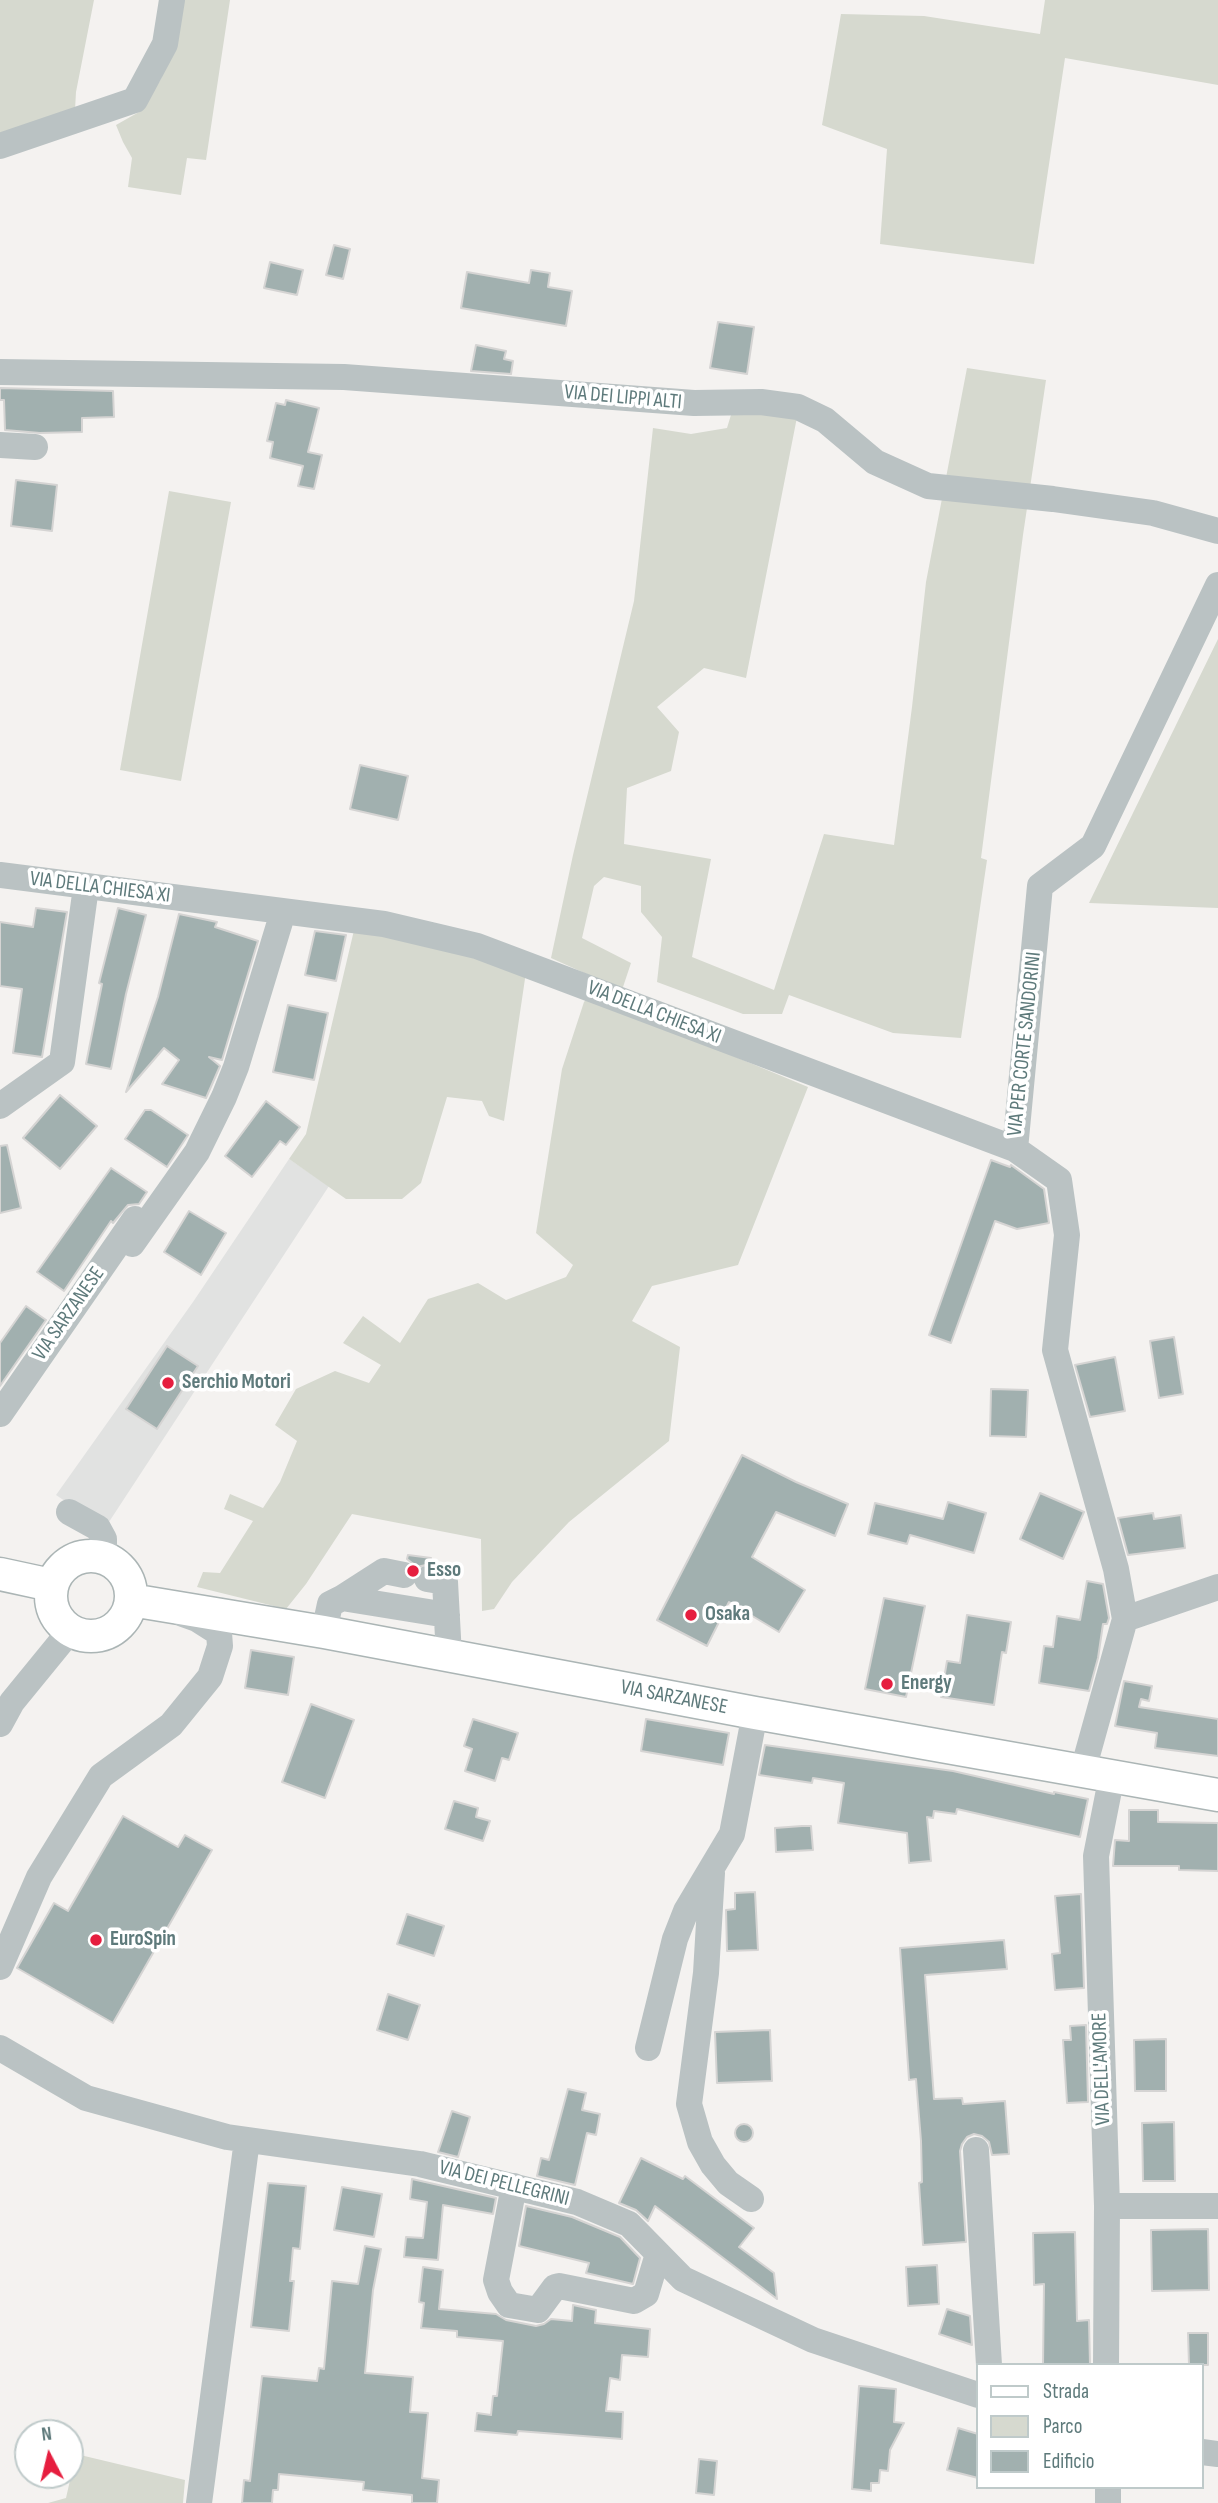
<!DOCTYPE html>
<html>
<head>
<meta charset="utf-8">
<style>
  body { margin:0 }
  #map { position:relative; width:1218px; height:2503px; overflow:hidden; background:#f4f2f0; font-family:"Sofia Sans Condensed",sans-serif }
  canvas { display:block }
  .legend { position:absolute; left:976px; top:2363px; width:228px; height:126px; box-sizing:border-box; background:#fff; border:2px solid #bfcaca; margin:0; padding:9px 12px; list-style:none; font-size:21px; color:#5e7a7b }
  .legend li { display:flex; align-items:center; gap:14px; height:35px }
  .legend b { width:35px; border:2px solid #bfcaca }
  .north { position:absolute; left:14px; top:2419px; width:70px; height:70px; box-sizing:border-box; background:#fff; border:2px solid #bfcaca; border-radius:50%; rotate:353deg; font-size:19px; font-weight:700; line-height:28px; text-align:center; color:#5e7a7b }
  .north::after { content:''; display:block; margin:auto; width:24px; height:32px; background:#e61e3f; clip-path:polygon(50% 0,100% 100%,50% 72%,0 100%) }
</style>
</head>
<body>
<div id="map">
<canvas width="1218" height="2503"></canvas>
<ul class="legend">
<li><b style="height:9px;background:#fff"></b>Strada</li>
<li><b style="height:19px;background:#d6d9cf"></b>Parco</li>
<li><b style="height:19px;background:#a1b0af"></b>Edificio</li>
</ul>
<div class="north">N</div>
</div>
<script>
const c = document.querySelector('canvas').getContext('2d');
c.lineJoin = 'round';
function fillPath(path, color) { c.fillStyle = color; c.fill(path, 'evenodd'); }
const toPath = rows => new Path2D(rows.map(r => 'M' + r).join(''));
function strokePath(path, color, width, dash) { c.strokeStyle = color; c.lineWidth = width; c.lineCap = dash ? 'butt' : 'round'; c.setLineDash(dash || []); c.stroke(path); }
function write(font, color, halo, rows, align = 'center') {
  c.font = font + ' "Sofia Sans Condensed",sans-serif'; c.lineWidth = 7; c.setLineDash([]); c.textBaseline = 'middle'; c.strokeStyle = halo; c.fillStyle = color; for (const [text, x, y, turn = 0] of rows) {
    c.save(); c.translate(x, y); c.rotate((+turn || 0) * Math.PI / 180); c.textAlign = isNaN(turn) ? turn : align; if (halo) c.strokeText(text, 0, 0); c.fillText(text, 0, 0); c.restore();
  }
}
fillPath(toPath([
  [289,1159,329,1186,105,1528,56,1495,193,1302]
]), '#e1e2e1');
fillPath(toPath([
  [0,0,94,0,76,92,75,110,0,136],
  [182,0,230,0,206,160,187,158,181,195,128,187,132,158,123,142,116,125,139,112,161,79],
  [1045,0,1218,0,1218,85,1065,58,1034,264,880,244,887,149,822,125,841,14,924,16,1040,34],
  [967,368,1046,380,1023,535,981,858,987,860,961,1038,893,1033,789,995,782,1014,743,1014,657,982,662,937,641,912,641,886,604,877,594,886,582,938,631,963,622,990,551,958,573,855,634,601,653,428,691,434,727,428,734,405,798,412,746,678,704,668,657,707,679,732,671,771,627,788,624,844,711,859,692,957,774,990,824,834,894,845,912,707,926,582],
  [169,491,231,502,181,781,120,770],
  [1218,639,1218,908,1089,903],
  [355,926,526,972,504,1121,489,1116,482,1101,447,1097,421,1183,402,1199,346,1199,289,1159,306,1134],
  [589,996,808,1087,738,1265,652,1286,632,1321,680,1347,669,1441,569,1522,512,1582,494,1609,482,1611,481,1539,352,1514,306,1584,286,1609,197,1587,203,1572,220,1573,253,1521,224,1509,230,1494,263,1508,280,1482,297,1441,275,1425,296,1389,335,1371,369,1383,381,1365,343,1343,363,1316,400,1343,428,1299,478,1283,506,1300,566,1277,573,1265,536,1233,562,1069,584,1002],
  [76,2454,185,2480,183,2503,48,2503,66,2498]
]), '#d6d9cf');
const building = toPath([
  [334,245,350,249,343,279,326,275,334,245],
  [270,262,303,270,297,295,264,288,270,262],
  [531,270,550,273,548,287,572,291,566,326,461,308,467,272,529,283,531,270],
  [718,322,754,327,747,374,710,368,718,322],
  [476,345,506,351,504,359,513,361,511,374,471,371,476,345],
  [0,388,113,391,114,417,82,418,82,432,40,433,5,430,4,400,0,400,0,388],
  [286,400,319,408,308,452,322,455,314,489,298,486,303,466,270,458,273,442,267,441,276,403,285,405,286,400],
  [16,480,57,485,52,531,11,526,16,480],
  [360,765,408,776,398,820,350,809,360,765],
  [36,908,67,912,42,1057,13,1053,22,989,0,986,0,922,33,927,36,908],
  [118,908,146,915,126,994,111,1069,86,1064,102,984,99,983,118,908],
  [179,914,217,922,215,927,258,941,222,1060,209,1057,220,1066,206,1098,162,1084,179,1060,164,1048,126,1092,158,997,179,914],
  [315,931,346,935,336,981,305,975,315,931],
  [288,1005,328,1013,314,1080,273,1072,288,1005],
  [60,1095,97,1126,60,1169,23,1138,60,1095],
  [266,1101,300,1127,286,1145,280,1141,252,1177,225,1156,266,1101],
  [145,1110,151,1110,188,1135,167,1167,125,1139,145,1110],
  [7,1145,21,1208,0,1213,0,1146,7,1145],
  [991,1160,1010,1167,1011,1165,1044,1189,1049,1223,1017,1229,995,1221,951,1343,929,1335,991,1160],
  [111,1168,147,1192,139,1204,128,1205,113,1223,111,1221,64,1291,37,1272,111,1168],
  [189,1211,226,1233,201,1275,164,1252,189,1211],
  [26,1306,46,1320,0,1386,0,1343,26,1306],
  [1174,1337,1183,1394,1159,1398,1150,1341,1174,1337],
  [167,1346,198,1366,157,1429,126,1409,167,1346],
  [1115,1357,1125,1411,1090,1417,1075,1365,1115,1357],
  [991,1389,1028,1390,1026,1437,990,1436,991,1389],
  [742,1455,796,1482,848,1504,835,1536,776,1512,752,1557,805,1590,779,1632,729,1602,707,1646,657,1620,742,1455],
  [1040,1493,1084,1512,1063,1559,1020,1539,1040,1493],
  [948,1502,986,1513,974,1553,910,1535,907,1544,868,1534,875,1503,943,1519,948,1502],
  [1153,1513,1154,1519,1181,1515,1185,1548,1128,1555,1118,1518,1153,1513],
  [408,1555,431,1558,430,1564,417,1567,407,1559,408,1555],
  [1087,1581,1103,1584,1109,1618,1107,1624,1103,1624,1098,1658,1089,1691,1039,1683,1044,1646,1053,1647,1057,1616,1080,1620,1087,1581],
  [884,1598,925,1606,906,1697,865,1689,884,1598],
  [967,1615,1011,1622,1006,1653,1002,1652,994,1705,941,1697,947,1661,960,1663,967,1615],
  [251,1650,294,1657,288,1695,245,1688,251,1650],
  [1124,1681,1152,1686,1149,1701,1141,1699,1139,1707,1218,1719,1218,1756,1155,1748,1157,1733,1115,1726,1124,1681],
  [311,1704,354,1720,325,1798,282,1782,311,1704],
  [473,1719,518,1733,509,1760,502,1758,495,1781,465,1771,472,1749,464,1746,473,1719],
  [646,1719,729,1733,723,1765,641,1751,646,1719],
  [765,1745,953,1771,1054,1794,1054,1792,1088,1799,1080,1837,957,1809,956,1814,934,1811,933,1818,927,1817,931,1861,909,1863,907,1833,838,1823,844,1783,813,1778,812,1783,759,1775,765,1745],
  [454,1801,478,1808,476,1817,490,1821,483,1841,445,1829,454,1801],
  [1129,1810,1158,1810,1158,1822,1218,1823,1218,1871,1179,1870,1179,1866,1113,1866,1115,1840,1129,1841,1129,1810],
  [123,1816,178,1847,185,1835,212,1850,113,2023,17,1968,54,1903,68,1911,123,1816],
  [802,1826,811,1826,813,1850,776,1852,775,1828,802,1826],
  [755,1892,758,1950,727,1951,726,1910,735,1909,735,1893,755,1892],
  [1081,1894,1084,1988,1055,1990,1052,1954,1060,1953,1055,1896,1081,1894],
  [407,1914,444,1926,434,1956,397,1944,407,1914],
  [1004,1940,1007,1969,925,1975,934,2099,962,2098,963,2104,1005,2101,1009,2154,992,2155,989,2142,982,2136,974,2134,967,2137,962,2144,960,2151,966,2242,923,2245,919,2183,922,2182,921,2141,916,2079,909,2080,900,1948,1004,1940],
  [388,1994,420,2005,408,2040,377,2030,388,1994],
  [1086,2025,1088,2102,1067,2103,1063,2040,1071,2040,1070,2026,1086,2025],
  [770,2030,772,2081,717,2083,715,2032,770,2030],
  [1166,2039,1166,2091,1135,2091,1134,2040,1166,2039],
  [568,2089,586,2093,582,2110,600,2114,596,2135,587,2133,575,2185,537,2176,541,2158,549,2160,568,2089],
  [452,2111,470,2117,458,2157,438,2152,452,2111],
  [1174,2122,1175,2181,1143,2181,1142,2123,1174,2122],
  '735 2133a9 9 0 1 1 18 0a9 9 0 1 1-18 0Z',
  [641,2158,683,2179,685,2176,754,2228,739,2247,774,2273,777,2299,655,2206,648,2221,636,2210,619,2203,641,2158],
  [412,2179,496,2198,493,2214,443,2205,438,2260,404,2257,406,2237,423,2238,427,2202,410,2199,412,2179],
  [268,2183,306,2186,300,2249,293,2248,290,2281,294,2281,289,2331,251,2327,268,2183],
  [342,2187,382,2194,374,2237,334,2230,342,2187],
  [526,2206,572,2217,620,2237,640,2258,633,2284,586,2273,589,2263,519,2246,526,2206],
  [1208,2229,1209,2290,1152,2291,1151,2230,1208,2229],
  [1075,2232,1077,2321,1089,2320,1090,2365,1043,2365,1044,2284,1034,2285,1033,2233,1075,2232],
  [365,2246,381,2249,373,2290,365,2373,413,2377,410,2412,428,2413,422,2478,439,2480,437,2503,412,2503,412,2495,363,2490,364,2482,279,2474,278,2490,273,2490,272,2503,242,2503,244,2480,250,2481,262,2376,317,2381,319,2368,324,2369,332,2281,358,2284,365,2246],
  [937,2265,939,2304,908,2306,906,2267,937,2265],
  [423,2267,443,2270,439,2309,496,2314,506,2320,536,2326,544,2324,551,2319,572,2321,573,2305,596,2310,595,2323,650,2329,648,2357,622,2355,620,2380,610,2378,606,2411,623,2412,622,2439,518,2431,517,2435,475,2431,477,2413,491,2415,493,2396,497,2396,503,2341,457,2337,457,2331,421,2328,424,2303,419,2302,423,2267],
  [947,2309,970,2316,972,2345,939,2334,947,2309],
  [1188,2333,1208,2333,1208,2365,1189,2365,1188,2333],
  [859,2386,896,2389,894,2422,904,2423,890,2450,888,2471,880,2470,879,2483,871,2483,871,2491,852,2489,859,2386],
  [958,2428,978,2434,978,2478,947,2470,958,2428],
  [699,2459,717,2461,714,2495,696,2493,699,2459]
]);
fillPath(building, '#a1b0af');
strokePath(building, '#d5d4d3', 2);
const major = toPath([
  '51 1596a40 40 0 1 1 80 0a40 40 0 1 1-80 0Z',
  [0,1574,51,1585],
  [131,1600,324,1632,755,1713,1218,1795]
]);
strokePath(major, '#abb5b5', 35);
strokePath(toPath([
  [0,146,135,100,165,44,172,0],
  [0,372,344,377,694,403,761,402,798,407,825,420,875,462,928,486,1053,499,1153,513,1218,531],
  [0,445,35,447],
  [0,875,384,924,477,946,1015,1149],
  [0,1106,62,1062,86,887],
  [132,1244,197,1152,224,1097,236,1067,283,912],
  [0,1414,135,1219],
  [69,1512,98,1528,104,1539,104,1558],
  [427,1579,445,1582,449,1656],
  [342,1598,447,1615],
  [1125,1619,1218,1587],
  [324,1632,330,1604,342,1598,384,1571,404,1575],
  [0,1724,12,1702,70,1631],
  [1083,1770,1125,1619,1116,1569,1055,1350,1067,1235,1059,1180,1015,1149,1040,886,1093,846,1218,585],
  [712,1873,706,1973,689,2104,700,2142,713,2165,728,2183,751,2199],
  [0,1967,39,1877,101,1776,171,1725,210,1677,220,1646,219,1633,197,1619,183,1614],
  [0,2048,86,2098,227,2137,420,2164,577,2202,629,2224,683,2279,813,2340,978,2395],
  [648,2048,675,1939,686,1911,732,1834,755,1713],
  [976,2150,989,2365],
  [514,2186,496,2280,500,2292,509,2305,538,2310,555,2287,559,2286,634,2301,646,2294,658,2254],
  [1107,2206,1218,2206],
  [1106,2365,1107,2206,1096,1856,1112,1775],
  [1202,2452,1218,2454],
  [1108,2487,1108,2503],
  [199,2503,247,2140]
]), '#bac2c3', 26);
strokePath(major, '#fff', 32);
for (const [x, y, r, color] of [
  [168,1383,7,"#e61e3f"],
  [413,1571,7,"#e61e3f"],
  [691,1615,7,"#e61e3f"],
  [887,1684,7,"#e61e3f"],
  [96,1940,7,"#e61e3f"]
]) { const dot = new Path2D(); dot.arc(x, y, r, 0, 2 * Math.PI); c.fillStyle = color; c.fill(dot); strokePath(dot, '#fff', 2.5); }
write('21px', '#5e7a7b', '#fff', [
  ["VIA DEI LIPPI ALTI",623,398,5],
  ["VIA DELLA CHIESA XI",100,888,7],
  ["VIA DELLA CHIESA XI",654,1013,21],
  ["VIA PER CORTE SANDORINI",1025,1044,-84],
  ["VIA SARZANESE",69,1314,-55],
  ["VIA SARZANESE",674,1698,11],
  ["VIA DELL'AMORE",1102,2069,-92],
  ["VIA DEI PELLEGRINI",504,2184,14]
]);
write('bold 21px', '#5e7a7b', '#fff', [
  ["Serchio Motori",182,1383],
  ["Esso",427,1571],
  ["Osaka",705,1615],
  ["Energy",901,1684],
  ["EuroSpin",110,1940]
], 'left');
</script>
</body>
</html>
